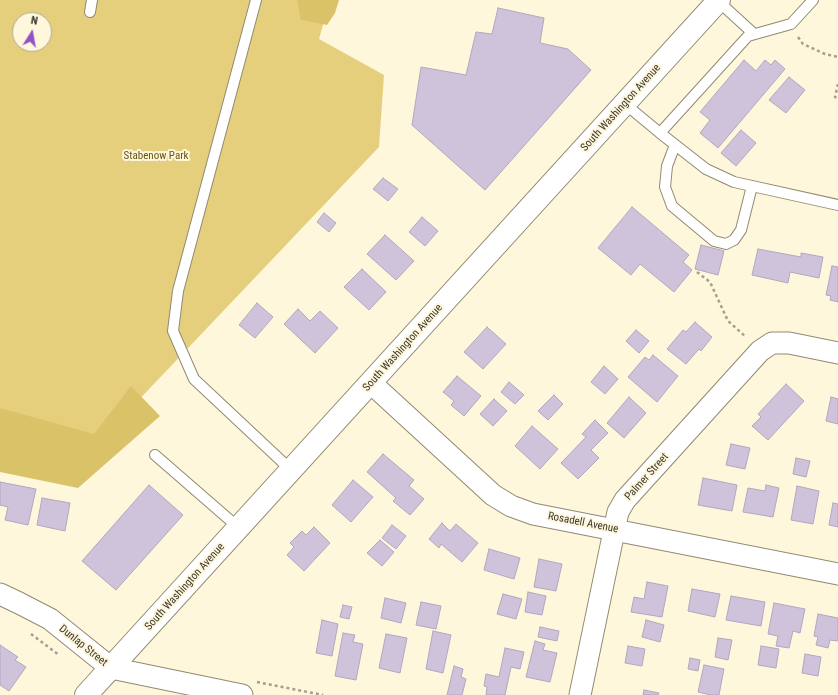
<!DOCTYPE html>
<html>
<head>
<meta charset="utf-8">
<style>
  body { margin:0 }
  #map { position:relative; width:838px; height:695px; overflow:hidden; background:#fef7dc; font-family:"Roboto Condensed",sans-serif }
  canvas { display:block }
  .north { position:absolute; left:12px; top:12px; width:40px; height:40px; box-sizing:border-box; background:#fef7dc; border:1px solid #b0aa96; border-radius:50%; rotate:11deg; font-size:11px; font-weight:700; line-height:16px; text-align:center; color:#3a372d }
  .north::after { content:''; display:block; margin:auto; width:14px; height:18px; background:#9353c8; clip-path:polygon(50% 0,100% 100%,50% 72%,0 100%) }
</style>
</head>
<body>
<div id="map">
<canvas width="838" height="695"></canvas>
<div class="north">N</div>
</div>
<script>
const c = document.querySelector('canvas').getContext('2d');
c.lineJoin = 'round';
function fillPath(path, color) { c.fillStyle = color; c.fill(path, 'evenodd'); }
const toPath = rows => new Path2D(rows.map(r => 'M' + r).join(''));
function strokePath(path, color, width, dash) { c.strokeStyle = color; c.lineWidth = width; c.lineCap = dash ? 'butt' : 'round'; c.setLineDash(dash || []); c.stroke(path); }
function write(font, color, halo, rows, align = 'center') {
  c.font = font + ' "Roboto Condensed",sans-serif'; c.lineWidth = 4; c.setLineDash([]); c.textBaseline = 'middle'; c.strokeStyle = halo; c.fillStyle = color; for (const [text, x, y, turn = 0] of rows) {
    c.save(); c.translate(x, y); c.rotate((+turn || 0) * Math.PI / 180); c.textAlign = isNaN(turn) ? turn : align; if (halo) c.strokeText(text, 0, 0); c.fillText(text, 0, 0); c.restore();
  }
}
fillPath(toPath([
  [0,0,330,0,319,39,384,75,379,147,76,466,0,447],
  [20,20,44,20,44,44,20,44]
]), '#e5cf7d');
fillPath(toPath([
  [297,0,339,0,335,13,327,25,301,20],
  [131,386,160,416,78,488,0,472,0,408,94,434]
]), '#dac269');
const building = toPath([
  [498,8,544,18,540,43,568,49,591,70,485,190,412,125,421,67,466,75,476,32,492,34,498,8],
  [744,60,756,71,765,60,771,65,775,60,785,69,718,148,700,133,710,120,700,112,744,60],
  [789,77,805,90,786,113,769,100,789,77],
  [741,130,756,143,736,166,721,153,741,130],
  [383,178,398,189,388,201,373,189,383,178],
  [632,207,689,255,683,262,692,270,674,292,640,264,631,275,598,248,632,207],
  [324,213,336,223,329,232,317,222,324,213],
  [422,217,438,231,425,246,409,232,422,217],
  [385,235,414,261,396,280,367,254,385,235],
  [701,245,724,251,718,275,695,269,701,245],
  [758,249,801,257,801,253,823,257,819,278,790,272,788,283,752,275,758,249],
  [832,266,838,267,838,302,830,300,831,296,826,295,832,266],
  [362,269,386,292,369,310,344,287,362,269],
  [257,303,273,317,255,338,239,325,257,303],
  [298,309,310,321,320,311,338,328,315,353,284,324,298,309],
  [695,322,712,337,701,351,699,349,686,364,667,349,683,330,686,332,695,322],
  [487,327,506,344,483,369,464,352,487,327],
  [636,330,649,341,639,353,626,341,636,330],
  [653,355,678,376,657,402,628,377,645,357,649,360,653,355],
  [604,366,618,379,605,394,591,382,604,366],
  [457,376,481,396,464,416,451,405,454,401,443,392,457,376],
  [509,382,524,395,515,404,501,392,509,382],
  [786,384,804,401,768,440,752,426,761,417,758,414,786,384],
  [554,395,563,404,548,420,538,411,554,395],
  [629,397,646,413,624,438,607,423,629,397],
  [831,397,838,399,838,424,826,421,831,397],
  [494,399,507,411,493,426,480,414,494,399],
  [595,420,608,433,591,450,599,458,578,479,561,463,586,437,582,434,595,420],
  [532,426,558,449,540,469,515,446,532,426],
  [731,444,750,448,745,469,726,465,731,444],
  [383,454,414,480,409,486,424,499,410,515,393,501,396,498,367,472,383,454],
  [796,458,810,461,806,477,793,474,796,458],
  [703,478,737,485,732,511,698,505,703,478],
  [353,480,373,497,351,522,332,505,353,480],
  [0,482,36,489,28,525,5,520,8,507,0,505,0,482],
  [149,485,183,515,116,590,82,561,149,485],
  [766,485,779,488,773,517,743,512,748,488,765,491,766,485],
  [797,486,819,491,813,524,791,520,797,486],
  [42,498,70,503,65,531,37,525,42,498],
  [833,503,838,504,838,527,829,525,833,503],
  [442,523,450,531,456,524,478,543,462,562,441,544,439,548,429,539,442,523],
  [392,525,406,536,396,549,382,538,392,525],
  [314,527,330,543,304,571,287,555,294,547,290,543,302,531,306,535,314,527],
  [380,540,394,552,382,566,367,553,380,540],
  [489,549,520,558,514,579,484,570,489,549],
  [539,559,562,564,556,591,534,587,539,559],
  [647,582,668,586,662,617,631,612,634,597,644,599,647,582],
  [692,589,720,594,715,617,688,611,692,589],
  [528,592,546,596,542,615,525,612,528,592],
  [503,594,522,599,516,619,497,614,503,594],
  [731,596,765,602,761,626,726,620,731,596],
  [385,598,406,603,401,623,381,618,385,598],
  [421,602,441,606,436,629,416,625,421,602],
  [774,603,805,609,800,633,793,631,789,648,776,646,778,636,768,634,774,603],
  [343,605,352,607,349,619,340,617,343,605],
  [818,614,838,618,838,641,830,640,828,648,816,645,818,637,814,636,818,614],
  [322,620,338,624,332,656,316,653,322,620],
  [646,620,664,625,660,642,642,637,646,620],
  [540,627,559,631,557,641,538,637,540,627],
  [433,631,451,635,443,673,426,669,433,631],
  [343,633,355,635,353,642,363,644,356,680,335,676,343,633],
  [386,634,407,638,400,673,379,668,386,634],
  [718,638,732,640,728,660,715,657,718,638],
  [535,641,545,644,543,650,557,653,550,682,526,677,535,641],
  [0,645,18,657,15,660,26,667,9,691,0,685,0,645],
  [628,646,645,649,642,666,625,663,628,646],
  [761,646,779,649,776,668,758,665,761,646],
  [505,648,524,652,520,669,511,667,505,695,486,695,487,687,484,686,486,674,499,677,505,648],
  [805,654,821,657,818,676,802,673,805,654],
  [690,658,700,660,698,671,688,669,690,658],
  [704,665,724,669,719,695,711,695,698,692,704,665],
  [454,666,463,669,461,677,466,679,462,695,447,695,454,666],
  [644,690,659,693,658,695,643,695,644,690]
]);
fillPath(building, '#cfc3dc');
strokePath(building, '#b2a7bf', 1);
const service = toPath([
  [256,0,178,291,173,331,194,379,291,470],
  [718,1,754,34],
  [90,12,92,0],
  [625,104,660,133,706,169,734,182,838,205],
  [660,133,748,36,791,24,813,0],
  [675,145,667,166,665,187,672,206,714,241,726,244,734,240,741,230,752,186],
  [155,455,239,528]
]);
const minor = toPath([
  [371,383,493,495,511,506,533,514,838,574],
  [0,594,19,603,50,619,111,668,242,695],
  [580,695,618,512,625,500,760,351,772,343,789,343,838,353]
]);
const tertiary = toPath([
  [86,695,719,0]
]);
strokePath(service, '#918a72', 12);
strokePath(minor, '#918a72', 23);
strokePath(tertiary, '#918a72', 24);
strokePath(toPath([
  [798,37,803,44,825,54,838,57],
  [838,84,835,97,838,98],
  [697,272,710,282,728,321,746,337],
  [31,634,59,655],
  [257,682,323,695]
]), '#a5a08c', 2.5, [3, 3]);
strokePath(service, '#fff', 10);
strokePath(minor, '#fff', 21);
strokePath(tertiary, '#fff', 22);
write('11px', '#3a372d', '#fef7dc', [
  ["South Washington Avenue",621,108,-48],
  ["South Washington Avenue",403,348,-48],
  ["Palmer Street",647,477,-48],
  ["Rosadell Avenue",583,523,11],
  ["South Washington Avenue",185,587,-48],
  ["Dunlap Street",83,646,39]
]);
write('11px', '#651', '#fef7dc', [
  ["Stabenow Park",156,156]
]);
</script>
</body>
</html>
